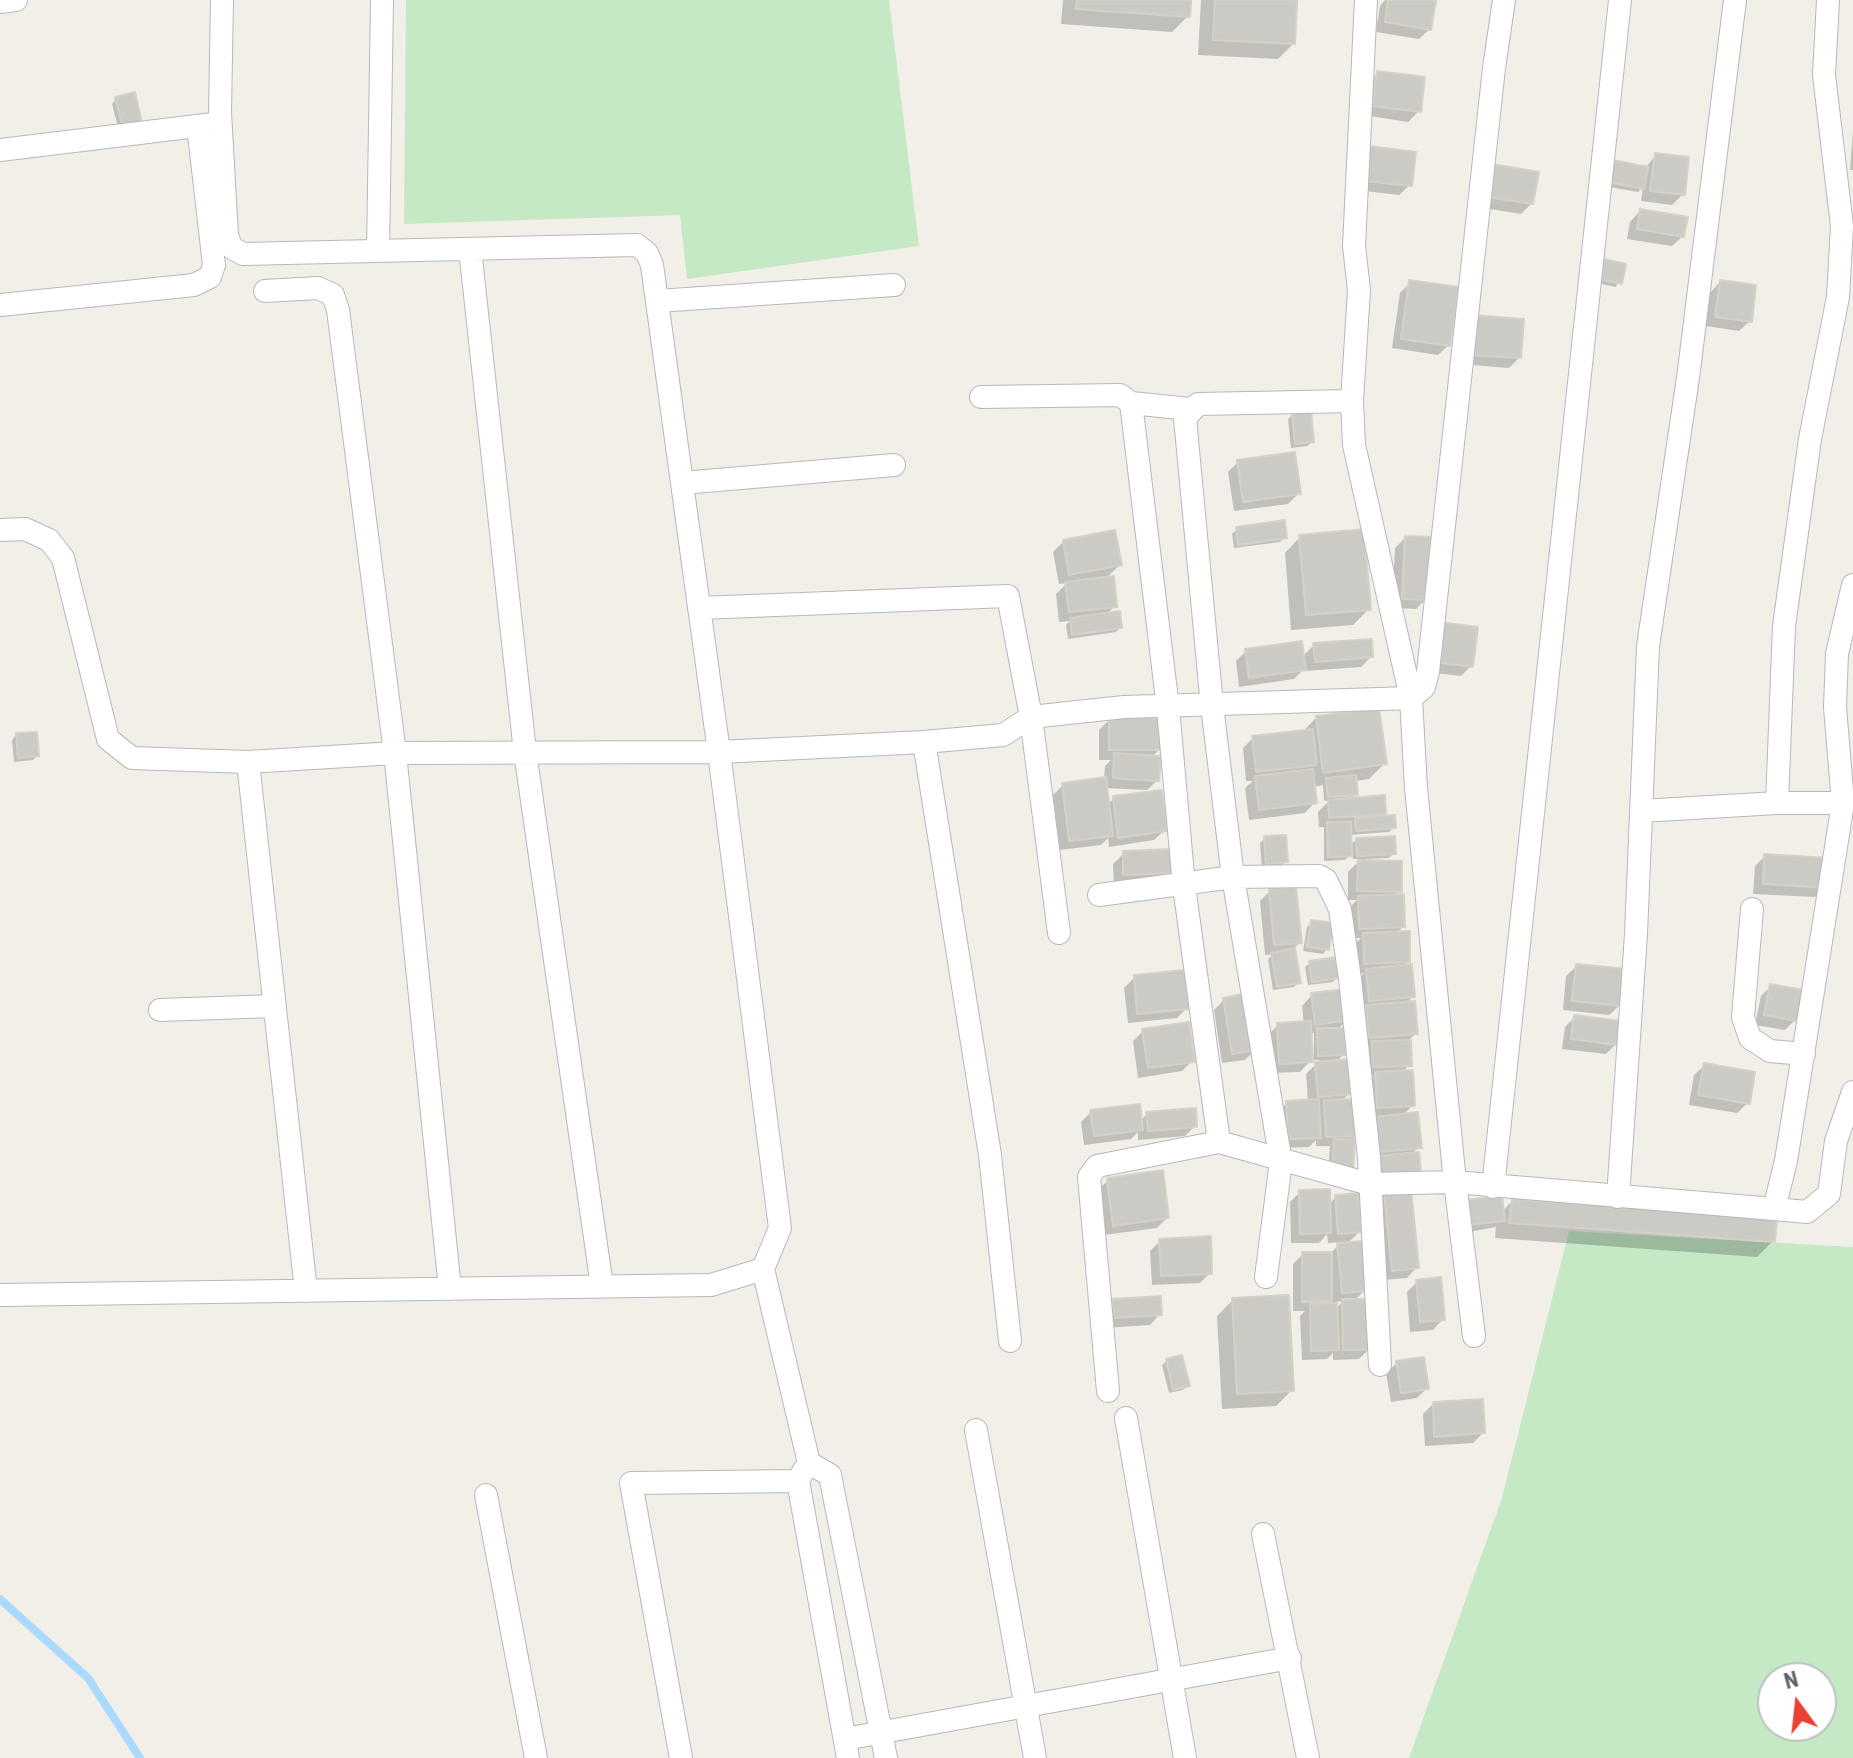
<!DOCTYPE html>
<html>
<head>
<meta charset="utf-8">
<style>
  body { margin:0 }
  #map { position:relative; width:1853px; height:1758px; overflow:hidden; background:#f1efe8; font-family:"Roboto Condensed",sans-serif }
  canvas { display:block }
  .north { position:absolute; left:1757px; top:1662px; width:80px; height:80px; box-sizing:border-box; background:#fff; border:2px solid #bfc1c3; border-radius:50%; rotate:345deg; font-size:22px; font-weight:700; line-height:32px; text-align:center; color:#5f6368 }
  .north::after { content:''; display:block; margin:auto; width:28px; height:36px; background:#ea4335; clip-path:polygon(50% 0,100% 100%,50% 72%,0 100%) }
</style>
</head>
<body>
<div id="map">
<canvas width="1853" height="1758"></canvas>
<div class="north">N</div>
</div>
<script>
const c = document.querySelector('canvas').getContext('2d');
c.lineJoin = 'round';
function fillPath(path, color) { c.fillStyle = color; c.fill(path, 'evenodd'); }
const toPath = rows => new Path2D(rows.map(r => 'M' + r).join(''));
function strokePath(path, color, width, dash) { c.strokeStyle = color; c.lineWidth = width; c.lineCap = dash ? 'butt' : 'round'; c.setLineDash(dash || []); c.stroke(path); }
fillPath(toPath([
  [406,0,889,0,919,246,687,279,680,215,404,224],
  [1569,1231,1853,1247,1853,1758,1409,1758,1502,1498],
  [1821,1678,1821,1726,1773,1726,1773,1678]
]), '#c5e8c5');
fillPath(toPath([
  [1063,0,1189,0,1188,16,1172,32,1061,24],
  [1201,0,1295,0,1294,43,1278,59,1198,55],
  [1385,0,1421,0,1430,29,1419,39,1376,32,1380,6],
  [1378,73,1419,111,1408,122,1363,115,1367,83],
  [116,99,140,122,119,131,112,104],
  [1853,131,1853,170,1850,170],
  [1656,155,1683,194,1672,205,1641,201,1643,187,1638,192,1604,186,1608,167,1645,168],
  [1360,159,1410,185,1399,195,1356,190],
  [1482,176,1531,204,1521,214,1477,207],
  [1640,211,1683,236,1672,246,1627,239,1630,222],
  [1624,265,1616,287,1591,282],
  [1720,282,1750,321,1739,331,1706,326,1710,293],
  [1410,283,1449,345,1438,355,1392,348,1400,293],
  [1461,327,1520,357,1509,368,1459,364],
  [1293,414,1312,441,1308,446,1291,448,1288,419],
  [1238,462,1299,493,1288,504,1234,511,1228,472],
  [1237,529,1285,537,1280,542,1234,548,1232,534],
  [1300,537,1369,609,1353,625,1291,630,1285,553],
  [1405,538,1426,599,1416,609,1392,608,1395,548],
  [1064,541,1120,565,1105,579,1115,606,1106,615,1120,628,1116,632,1068,639,1066,625,1070,621,1059,622,1056,594,1067,583,1059,584,1053,552],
  [1430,634,1471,666,1461,676,1425,672],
  [1314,645,1371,657,1361,667,1305,671,1305,668,1294,679,1239,687,1236,661,1246,651,1302,657],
  [1316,718,1385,763,1369,779,1355,781,1356,794,1350,800,1384,813,1378,818,1394,827,1389,832,1349,835,1350,846,1356,839,1394,853,1389,858,1365,859,1365,862,1400,891,1394,897,1403,927,1395,934,1408,962,1403,967,1413,996,1406,1004,1416,1033,1409,1040,1409,1065,1402,1073,1413,1105,1402,1116,1420,1147,1377,1179,1366,1129,1378,1116,1367,1117,1365,1084,1374,1076,1363,1076,1362,1053,1369,1047,1359,1048,1356,981,1364,973,1355,973,1354,945,1361,938,1350,938,1349,908,1357,900,1348,900,1348,872,1361,859,1353,859,1352,853,1345,860,1324,861,1324,827,1319,827,1318,812,1330,800,1324,801,1323,785,1313,787,1315,802,1305,813,1249,820,1245,788,1253,781,1246,781,1243,748,1253,738,1302,732],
  [1110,719,1159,750,1151,758,1158,780,1147,790,1105,788,1107,805,1114,798,1165,830,1154,840,1109,847,1108,838,1101,845,1060,850,1053,795,1063,785,1104,780,1105,766,1111,760,1099,760,1099,730],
  [16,735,37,756,33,760,14,762,12,740],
  [1265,838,1286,862,1281,866,1262,868,1260,843],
  [1124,853,1174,872,1163,882,1114,885,1113,864],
  [1765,856,1825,887,1815,897,1753,894,1755,866],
  [1270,891,1300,942,1293,949,1299,982,1294,987,1273,990,1268,959,1273,954,1265,955,1260,901],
  [1312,922,1327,949,1323,954,1303,951,1307,927],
  [1310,963,1337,977,1333,982,1308,985,1305,967],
  [1577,966,1620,1005,1609,1015,1563,1010,1566,976],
  [1135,977,1187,1008,1177,1018,1128,1023,1124,988],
  [1771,986,1795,1020,1785,1030,1755,1025,1761,996],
  [1312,995,1348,1019,1337,1030,1344,1054,1336,1062,1349,1094,1341,1101,1356,1135,1328,1175,1330,1146,1316,1146,1316,1140,1309,1147,1278,1148,1276,1113,1287,1103,1308,1102,1306,1074,1320,1060,1311,1060,1300,1072,1270,1073,1268,1035,1278,1025,1304,1024,1302,1006],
  [1309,1033,1314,1033,1314,1055,1310,1055],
  [1224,1000,1255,1050,1245,1060,1222,1063,1214,1010],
  [1575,1017,1616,1044,1606,1054,1562,1049,1565,1027],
  [1143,1031,1192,1061,1182,1071,1138,1078,1133,1041],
  [1705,1065,1748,1103,1737,1113,1689,1105,1694,1075],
  [1091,1112,1140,1121,1147,1114,1195,1126,1185,1136,1138,1140,1138,1132,1131,1139,1084,1145,1081,1122],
  [1108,1180,1167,1218,1157,1228,1104,1235,1098,1190],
  [1300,1192,1329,1204,1336,1197,1360,1231,1346,1245,1365,1290,1354,1301,1369,1349,1359,1359,1333,1360,1333,1353,1327,1359,1302,1360,1300,1316,1305,1311,1293,1311,1293,1264,1303,1254,1330,1254,1341,1242,1328,1243,1327,1234,1319,1243,1291,1243,1290,1202],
  [1343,1301,1335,1310,1335,1302],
  [1385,1193,1417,1267,1407,1278,1383,1280,1374,1204],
  [1512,1201,1773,1241,1757,1257,1495,1238,1496,1227,1458,1234,1456,1212,1502,1212],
  [1160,1241,1210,1273,1200,1283,1152,1285,1150,1251],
  [1417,1282,1443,1319,1433,1330,1410,1332,1407,1292],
  [1233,1300,1292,1390,1276,1406,1222,1409,1217,1316],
  [1113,1301,1160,1314,1150,1325,1104,1328,1103,1312],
  [1167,1361,1188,1385,1183,1390,1169,1393,1162,1365],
  [1397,1363,1427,1388,1417,1398,1391,1402,1386,1373],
  [1433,1404,1483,1433,1473,1443,1425,1446,1423,1414]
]), '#0003');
strokePath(toPath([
  [0,1599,88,1678,140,1758]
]), '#aadaff', 8);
const building = toPath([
  [1077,0,1191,0,1190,17,1076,9,1077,0],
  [1215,0,1297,0,1295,44,1213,40,1215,0],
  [1388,0,1436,0,1431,30,1385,22,1388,0],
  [1377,71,1425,77,1421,112,1372,106,1377,71],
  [135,92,142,123,123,128,115,97,135,92],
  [1369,146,1416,152,1412,186,1365,181,1369,146],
  [1655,153,1689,157,1685,195,1650,191,1655,153],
  [1612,160,1648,167,1644,189,1607,182,1612,160],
  [1492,164,1539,172,1533,204,1486,197,1492,164],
  [1640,209,1688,217,1684,237,1637,229,1640,209],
  [1599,258,1626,264,1622,284,1595,278,1599,258],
  [1409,280,1459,287,1450,346,1401,339,1409,280],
  [1720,280,1756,285,1752,322,1715,317,1720,280],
  [1471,315,1524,319,1521,358,1468,355,1471,315],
  [1311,410,1314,442,1295,444,1292,412,1311,410],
  [1295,452,1301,494,1243,502,1237,460,1295,452],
  [1285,520,1287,538,1238,545,1236,527,1285,520],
  [1364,529,1371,610,1306,615,1299,535,1364,529],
  [1115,530,1122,565,1069,575,1063,540,1115,530],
  [1405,536,1431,537,1428,600,1402,599,1405,536],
  [1114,576,1117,607,1069,612,1065,582,1114,576],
  [1120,611,1122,628,1072,635,1070,618,1120,611],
  [1439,622,1478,627,1473,667,1434,662,1439,622],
  [1372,639,1373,657,1315,662,1313,643,1372,639],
  [1302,641,1306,670,1249,678,1245,649,1302,641],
  [1379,708,1387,764,1323,773,1316,716,1379,708],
  [1109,717,1162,718,1161,750,1109,750,1109,717],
  [1313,729,1317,765,1256,772,1252,736,1313,729],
  [37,732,39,756,18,758,16,733,37,732],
  [1114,753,1161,756,1159,781,1113,778,1114,753],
  [1313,769,1317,803,1259,810,1255,776,1313,769],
  [1356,775,1358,795,1328,797,1326,778,1356,775],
  [1106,777,1113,836,1069,841,1062,783,1106,777],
  [1162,790,1167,831,1118,838,1113,796,1162,790],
  [1385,795,1386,814,1329,818,1328,800,1385,795],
  [1395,815,1396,828,1356,831,1355,818,1395,815],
  [1327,822,1351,822,1352,856,1328,857,1327,822],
  [1286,835,1288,862,1266,864,1264,836,1286,835],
  [1395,836,1396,854,1357,856,1356,838,1395,836],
  [1174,849,1176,873,1123,875,1123,851,1174,849],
  [1764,854,1829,858,1827,888,1763,884,1764,854],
  [1358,860,1402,861,1402,892,1357,891,1358,860],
  [1296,887,1302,943,1274,945,1269,889,1296,887],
  [1404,894,1405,927,1359,929,1358,896,1404,894],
  [1311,920,1333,923,1329,950,1307,947,1311,920],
  [1410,931,1410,962,1364,964,1363,933,1410,931],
  [1295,948,1301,983,1277,987,1271,953,1295,948],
  [1336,957,1339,978,1312,982,1309,961,1336,957],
  [1412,964,1415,997,1369,1001,1366,969,1412,964],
  [1576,964,1626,969,1622,1006,1572,1001,1576,964],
  [1185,970,1189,1009,1137,1014,1134,975,1185,970],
  [1770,984,1803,990,1797,1021,1764,1015,1770,984],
  [1346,989,1350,1020,1315,1025,1311,993,1346,989],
  [1248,993,1257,1050,1232,1054,1223,998,1248,993],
  [1415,1001,1418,1034,1368,1038,1366,1005,1415,1001],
  [1574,1015,1621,1021,1618,1045,1571,1039,1574,1015],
  [1311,1021,1313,1062,1279,1064,1277,1023,1311,1021],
  [1189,1022,1195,1062,1148,1068,1142,1029,1189,1022],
  [1317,1028,1345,1028,1346,1055,1318,1056,1317,1028],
  [1411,1040,1412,1066,1373,1067,1372,1041,1411,1040],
  [1349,1059,1351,1094,1318,1097,1315,1062,1349,1059],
  [1704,1063,1755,1072,1750,1104,1698,1095,1704,1063],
  [1413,1070,1415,1106,1377,1108,1375,1072,1413,1070],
  [1319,1099,1321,1138,1288,1139,1286,1101,1319,1099],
  [1356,1099,1358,1136,1326,1137,1324,1100,1356,1099],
  [1140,1104,1143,1130,1094,1136,1090,1110,1140,1104],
  [1196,1108,1197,1127,1148,1131,1146,1112,1196,1108],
  [1418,1112,1422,1148,1379,1152,1375,1117,1418,1112],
  [1334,1139,1355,1140,1353,1172,1332,1171,1334,1139],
  [1419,1152,1421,1172,1381,1176,1379,1156,1419,1152],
  [1163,1170,1169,1218,1113,1226,1107,1178,1163,1170],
  [1330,1189,1331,1233,1300,1234,1299,1190,1330,1189],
  [1411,1189,1419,1268,1392,1271,1384,1192,1411,1189],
  [1359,1193,1362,1232,1338,1234,1335,1195,1359,1193],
  [1502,1196,1505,1221,1467,1225,1465,1200,1502,1196],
  [1512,1199,1777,1217,1775,1242,1509,1223,1512,1199],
  [1211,1236,1212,1274,1161,1276,1159,1239,1211,1236],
  [1363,1241,1367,1291,1342,1293,1337,1243,1363,1241],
  [1302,1252,1332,1252,1332,1301,1302,1302,1302,1252],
  [1441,1277,1445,1320,1420,1322,1416,1280,1441,1277],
  [1289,1295,1294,1391,1237,1394,1232,1298,1289,1295],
  [1161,1296,1162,1315,1114,1318,1112,1299,1161,1296],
  [1342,1299,1371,1299,1371,1350,1343,1350,1342,1299],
  [1337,1303,1339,1350,1311,1351,1310,1304,1337,1303],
  [1182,1355,1190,1386,1173,1390,1166,1359,1182,1355],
  [1424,1357,1429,1389,1401,1393,1396,1361,1424,1357],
  [1483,1399,1485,1433,1434,1437,1433,1402,1483,1399]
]);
fillPath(building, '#cccac5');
strokePath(building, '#d6d1c6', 2);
const minor = toPath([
  [1366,0,1354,246,1359,290,1352,401,1354,445,1411,698,1416,788,1455,1182,1474,1336],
  [0,2,16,0],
  [0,150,213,124],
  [470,249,525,752,602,1286],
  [378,251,382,0],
  [265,291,318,288,333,295,338,310,395,753,719,752,924,742,1003,735,1031,717,1124,707,1411,698,1424,687,1428,672,1494,68,1504,0],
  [657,301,894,285],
  [0,305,194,285,210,277,214,265,198,126],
  [981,397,1120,395,1131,403,1168,708,1184,886,1219,1142],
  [1131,403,1190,409],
  [682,483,894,465],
  [0,530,25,529,49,540,63,558,108,739,132,758,248,762],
  [699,608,1008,596,1031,717,1059,933],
  [924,742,990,1155,1010,1341],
  [1777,803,1784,626,1810,439,1838,297,1842,226,1824,75,1828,0],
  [1641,811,1777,803,1843,803],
  [1099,895,1233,877,1319,876,1326,880,1340,909,1350,979,1369,1157,1380,1365],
  [1752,909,1743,1017,1750,1038,1770,1051,1804,1054],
  [160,1010,275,1006],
  [1493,1187,1620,0],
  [1618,1197,1636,934,1648,646,1688,378,1735,0],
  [1774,1209,1807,1212,1829,1194,1836,1141,1853,1092],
  [763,1269,809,1463,830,1475,886,1758],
  [1266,1277,1281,1162,1233,877,1212,706,1185,418,1198,404,1352,401],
  [306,1291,248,762,395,753,450,1289],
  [0,1295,711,1285,763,1269,780,1228,719,752,652,265,647,253,637,245,243,254,232,248,227,236,220,112,222,0],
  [1108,1391,1089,1177,1097,1166,1219,1142,1369,1184,1455,1182,1774,1209,1786,1161,1843,803,1835,707,1837,654,1853,585],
  [1126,1418,1185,1758],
  [976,1430,1035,1758],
  [804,1470,798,1481,848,1758],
  [486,1495,536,1758],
  [1263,1534,1308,1758],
  [845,1739,1290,1658],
  [681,1758,631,1483,798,1481]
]);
strokePath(minor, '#b5b8bc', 24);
strokePath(minor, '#fff', 22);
</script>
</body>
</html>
